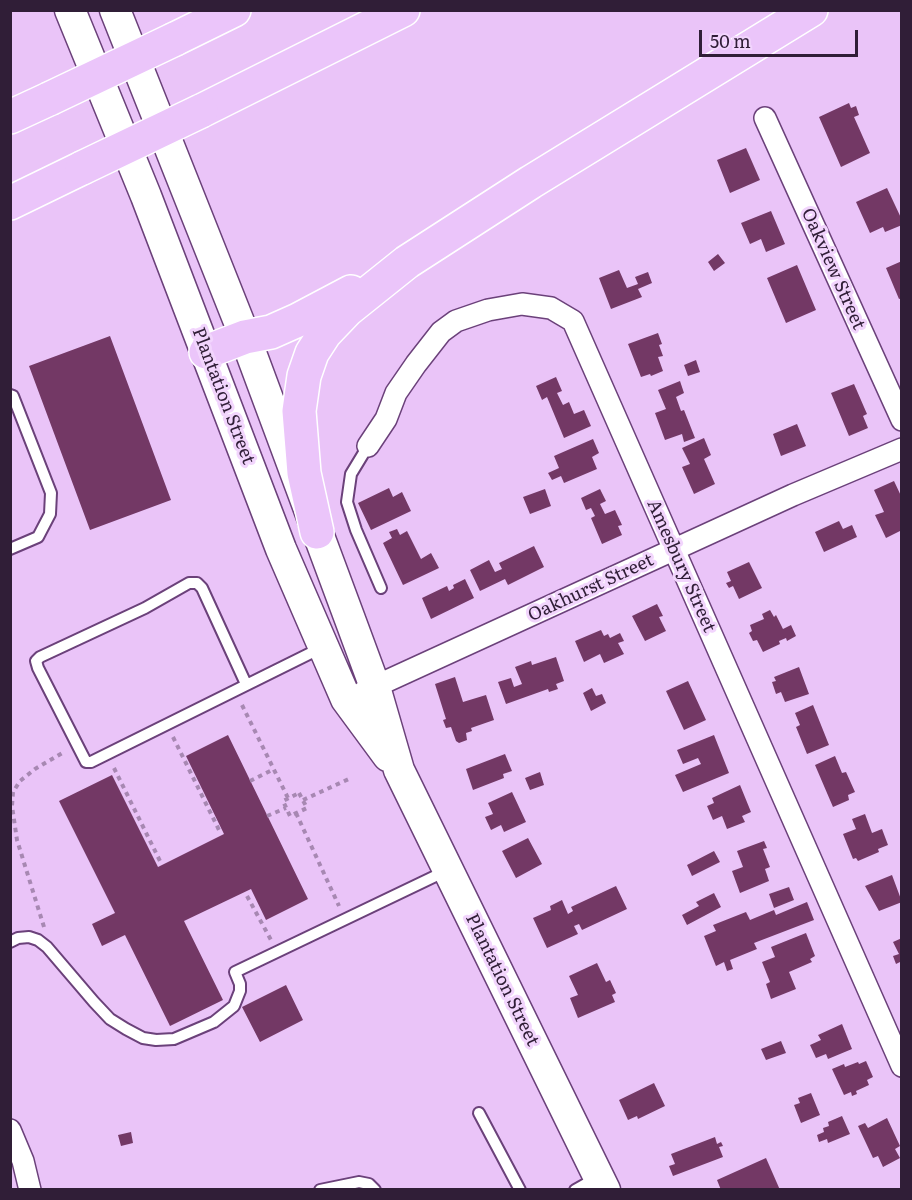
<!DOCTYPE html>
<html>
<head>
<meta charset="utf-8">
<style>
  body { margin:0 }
  #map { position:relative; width:912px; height:1200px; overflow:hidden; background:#eac4f8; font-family:Literata,serif }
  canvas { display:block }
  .frame { position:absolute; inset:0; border:12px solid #301e37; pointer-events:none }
  .scale { position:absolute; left:699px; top:30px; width:159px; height:27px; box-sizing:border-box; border:3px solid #301e37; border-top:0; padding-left:8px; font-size:18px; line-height:21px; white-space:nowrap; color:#301e37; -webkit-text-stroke:4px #f2d5fd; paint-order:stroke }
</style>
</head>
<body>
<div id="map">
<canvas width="912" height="1200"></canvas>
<div class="frame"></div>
<div class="scale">50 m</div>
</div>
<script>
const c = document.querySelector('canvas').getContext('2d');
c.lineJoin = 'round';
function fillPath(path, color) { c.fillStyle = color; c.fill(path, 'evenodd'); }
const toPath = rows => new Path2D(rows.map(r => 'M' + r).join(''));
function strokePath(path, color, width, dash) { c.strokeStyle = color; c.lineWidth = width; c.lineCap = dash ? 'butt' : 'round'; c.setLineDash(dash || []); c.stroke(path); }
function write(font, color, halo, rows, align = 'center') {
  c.font = font + ' Literata,serif'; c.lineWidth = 6; c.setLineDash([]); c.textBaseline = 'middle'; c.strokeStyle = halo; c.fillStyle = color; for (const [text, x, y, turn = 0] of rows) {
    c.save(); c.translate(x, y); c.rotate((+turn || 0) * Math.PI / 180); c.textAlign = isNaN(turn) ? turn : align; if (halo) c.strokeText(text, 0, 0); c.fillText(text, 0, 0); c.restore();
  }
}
fillPath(toPath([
  [849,103,851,108,856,106,859,115,854,117,870,153,841,167,819,117],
  [746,148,760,180,730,193,717,160],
  [887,188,902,220,902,225,885,232,883,227,870,233,856,202],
  [771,211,785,244,766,252,761,239,750,244,741,223],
  [718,254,725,263,714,271,708,262],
  [902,261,902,298,899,299,886,268],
  [797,265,816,310,786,323,767,278],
  [619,270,627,288,638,284,635,277,648,272,652,283,638,289,642,297,611,309,599,278],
  [658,333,662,344,659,345,663,356,658,357,663,371,651,376,650,374,641,377,628,344],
  [110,336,171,500,90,530,29,366],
  [696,360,700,372,688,376,684,365],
  [556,377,562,391,557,393,563,405,569,402,574,414,584,410,591,426,564,438,547,397,542,400,536,386],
  [680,381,684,393,676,397,681,411,684,410,695,438,684,442,682,434,665,440,655,413,666,409,658,390],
  [854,384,867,414,863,416,868,428,849,436,831,393],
  [797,424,806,446,781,456,773,434],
  [704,438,711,455,704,459,715,484,694,494,682,467,690,464,682,448],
  [593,439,599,453,592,457,597,469,564,483,561,476,552,480,548,473,559,468,554,456],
  [894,481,902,498,902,530,886,538,875,515,884,512,874,490],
  [389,488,393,497,402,492,411,511,371,530,358,503],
  [545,489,551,506,530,514,523,497],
  [600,489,606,501,600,504,605,514,615,510,622,525,618,526,622,535,602,544,591,518,595,516,591,508,586,510,581,498],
  [839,521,843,529,852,525,857,537,824,552,815,532],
  [397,529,400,535,407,531,421,559,431,553,439,568,403,585,383,543,392,538,389,532],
  [534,546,544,567,508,585,505,579,480,591,470,570,489,560,495,572,502,569,499,563],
  [749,562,762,588,739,599,733,586,729,588,726,583,731,581,727,572],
  [465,579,474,598,431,619,422,598,447,586,449,591,454,588,453,585],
  [657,604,663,616,659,617,666,631,645,641,632,616],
  [770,610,774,617,776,615,783,629,791,625,796,636,787,641,786,638,779,641,780,644,763,652,757,640,753,641,749,633,752,631,750,625,764,619,762,614],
  [601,630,604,636,608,634,610,638,620,633,624,641,618,643,624,654,604,663,600,654,584,662,575,641],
  [556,657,564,681,556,684,558,689,549,692,548,689,506,704,498,682,511,678,514,687,522,684,515,667,531,661,532,665],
  [799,667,809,694,785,702,781,692,776,694,772,682,776,681,774,677],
  [455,677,463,702,486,695,494,720,471,728,472,731,466,733,467,740,459,743,456,741,451,727,446,728,443,720,446,719,435,684],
  [688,681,706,720,684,730,666,691],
  [592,688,596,696,602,694,606,703,591,711,583,693],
  [813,705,829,745,807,754,796,727,800,725,795,713],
  [228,735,308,899,266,920,251,889,184,921,223,1000,170,1026,125,935,102,946,92,924,115,913,59,801,112,775,158,867,224,834,186,756],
  [714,735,729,773,683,792,675,775,701,764,698,758,683,764,677,750],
  [505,754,512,771,503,774,504,778,473,790,466,769],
  [835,756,842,773,846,772,855,792,848,795,849,800,833,807,815,765],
  [540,772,544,785,530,790,525,778],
  [740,785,751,812,742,816,745,822,727,829,722,816,713,820,707,806,714,803,712,798],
  [512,792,526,822,504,832,501,825,491,830,485,817,493,814,488,803],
  [865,814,872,833,882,829,888,845,878,849,879,852,858,861,856,858,853,859,843,834,856,829,852,819],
  [528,838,542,864,516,878,502,851],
  [764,841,767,848,763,849,770,867,765,869,769,881,740,893,732,871,743,867,737,851],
  [714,851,720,862,692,876,687,865],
  [892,875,902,902,879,911,865,886],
  [616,886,627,909,582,930,579,924,574,926,578,934,547,948,533,918,551,910,550,906,562,900,568,914,573,911,571,907],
  [789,887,794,900,774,908,769,894],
  [714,893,721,907,687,925,682,915,699,906,696,902],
  [807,902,814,920,754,943,757,949,730,960,733,969,727,971,724,962,716,966,704,936,716,931,713,925,746,912,750,920,774,910,776,915],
  [806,933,815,956,810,959,812,962,789,972,796,989,771,999,766,984,770,982,762,962,775,957,771,947],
  [902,938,902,961,896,964,893,956,899,954,893,942],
  [597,963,606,982,610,980,616,993,612,995,615,1002,578,1018,570,998,578,995,569,976],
  [286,985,303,1020,260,1042,242,1007],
  [842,1024,852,1049,828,1059,826,1054,816,1058,810,1045,821,1040,818,1035],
  [781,1041,786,1053,766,1060,761,1049],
  [866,1061,873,1077,867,1080,869,1085,856,1091,857,1094,852,1096,851,1092,844,1095,832,1069,844,1064,845,1067,858,1062,859,1064],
  [654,1083,665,1106,638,1119,637,1116,628,1120,619,1100],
  [811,1093,820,1115,801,1123,794,1105,800,1103,798,1098],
  [842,1116,850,1134,828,1143,827,1139,819,1142,817,1135,824,1132,823,1128,829,1126,828,1122],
  [887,1118,900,1146,895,1149,900,1158,883,1167,878,1156,873,1158,858,1126,865,1123,868,1128],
  [131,1132,133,1143,121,1146,118,1135],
  [715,1137,717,1144,721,1142,723,1146,719,1147,723,1157,673,1176,669,1166,675,1164,671,1154],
  [766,1158,780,1190,721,1190,717,1180]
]), '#733865');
const service = toPath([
  [10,395,13,396,51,493,50,514,38,537,10,549],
  [368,446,351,474,347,502,356,530,381,588],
  [246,684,202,588,197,583,189,583,145,608,40,657,36,661,38,668,86,762,91,762,323,647],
  [10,942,18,938,29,937,38,940,47,947,94,1002,110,1019,126,1029,143,1038,156,1040,174,1039,214,1022,234,1006,240,991,240,984,235,972,448,870],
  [479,1113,520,1190],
  [320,1190,359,1182,369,1184,375,1190],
  [575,1190,598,1177]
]);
const minor = toPath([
  [765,118,902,420],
  [368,446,386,419,396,393,416,364,441,332,456,321,488,310,522,304,551,308,573,321,902,1066],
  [363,692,793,495,902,449],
  [10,1130,23,1161,30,1190]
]);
const secondary = toPath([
  [70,10,146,196,281,549,346,699,388,756],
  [115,10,245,337,351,622,375,687,399,770,605,1190]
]);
const motorway = toPath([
  [175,39,234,10],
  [201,111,403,10],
  [10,117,49,99],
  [10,203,82,168],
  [206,352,245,337,271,332,298,320,351,292],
  [317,532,304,473,299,411,304,376,312,353,325,333,347,310,407,262,531,182,811,10]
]);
strokePath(service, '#6b417a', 14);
strokePath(minor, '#6b417a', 24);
strokePath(secondary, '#6b417a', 33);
strokePath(motorway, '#fff', 36);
strokePath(toPath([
  [242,705,288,798],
  [173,737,220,832],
  [114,768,160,861],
  [250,781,274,769],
  [299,793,307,808,290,816,283,801,299,793],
  [303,800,351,778],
  [296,813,339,906],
  [267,816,286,808],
  [247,896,271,940],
  [44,927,17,840,12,806,13,792,20,781,35,769,64,752]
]), '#a788b2', 4, [4.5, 4.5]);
strokePath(service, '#fff', 10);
strokePath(minor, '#fff', 21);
strokePath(secondary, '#fff', 30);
strokePath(motorway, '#ebc5fa', 33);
const motorwayBridge = toPath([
  [49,99,175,39],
  [82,168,201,111]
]);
strokePath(motorwayBridge, '#fff', 36, []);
strokePath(motorwayBridge, '#ebc5fa', 33);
write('18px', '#301e37', '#f2d5fd', [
  ["Oakview Street",833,269,66],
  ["Plantation Street",223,396,69],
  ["Amesbury Street",681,566,66],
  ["Oakhurst Street",591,588,-25],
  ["Plantation Street",502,980,64]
]);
</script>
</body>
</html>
